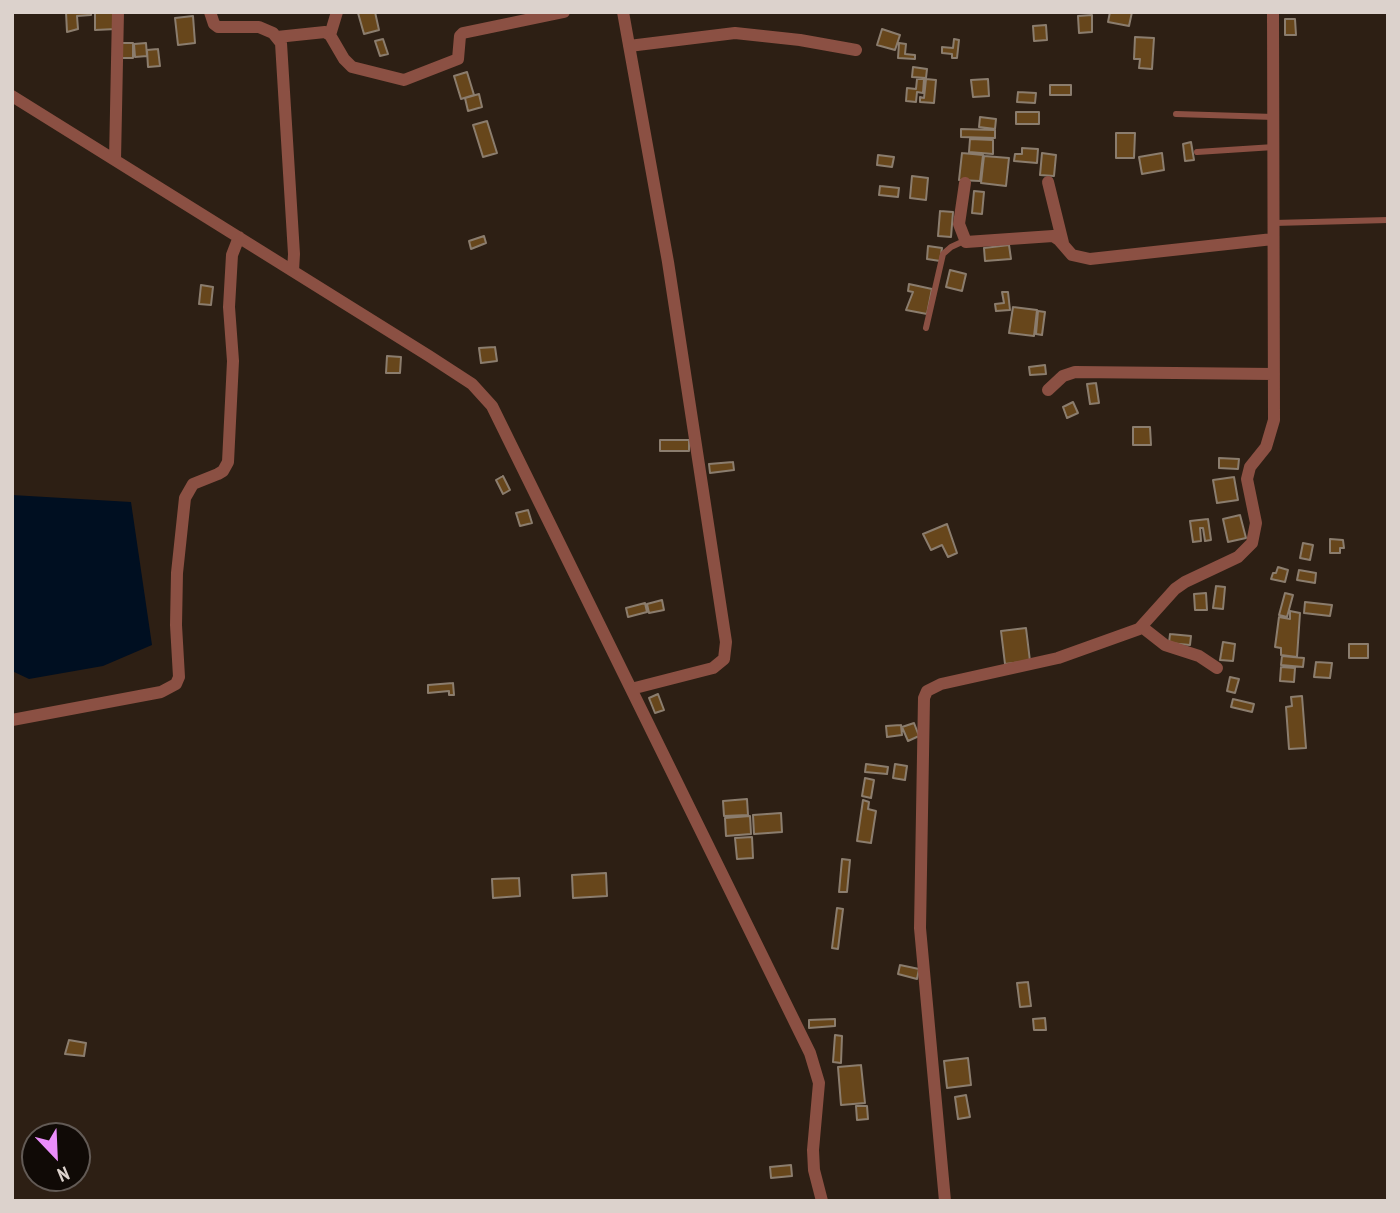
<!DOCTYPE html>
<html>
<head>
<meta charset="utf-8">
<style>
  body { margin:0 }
  #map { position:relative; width:1400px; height:1213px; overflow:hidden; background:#2d1f14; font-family:"PT Sans Narrow",sans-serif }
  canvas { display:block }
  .frame { position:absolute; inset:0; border:14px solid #dcd2cc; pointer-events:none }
  .north { position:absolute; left:21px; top:1122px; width:70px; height:70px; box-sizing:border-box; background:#100a06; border:2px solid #625a55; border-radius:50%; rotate:157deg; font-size:19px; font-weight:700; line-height:28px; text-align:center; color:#dcd2cc }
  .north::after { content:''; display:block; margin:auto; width:24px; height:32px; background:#eb8dfb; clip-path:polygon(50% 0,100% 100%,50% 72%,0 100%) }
</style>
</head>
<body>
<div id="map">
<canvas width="1400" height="1213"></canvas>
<div class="frame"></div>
<div class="north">N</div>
</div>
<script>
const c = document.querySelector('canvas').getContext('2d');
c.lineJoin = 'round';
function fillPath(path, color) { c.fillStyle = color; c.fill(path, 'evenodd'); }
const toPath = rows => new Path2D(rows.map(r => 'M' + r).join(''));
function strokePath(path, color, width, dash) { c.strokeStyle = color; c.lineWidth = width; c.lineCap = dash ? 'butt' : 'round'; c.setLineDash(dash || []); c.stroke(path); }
fillPath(toPath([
  [12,495,131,502,152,645,103,666,29,679,12,671]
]), '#000f21');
const building = toPath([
  [66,12,91,12,91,15,77,16,78,29,67,32,66,12],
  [95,12,116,12,116,29,95,30,95,12],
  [375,12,379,30,364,34,358,13,375,12],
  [1110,12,1132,12,1129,26,1108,22,1110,12],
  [1092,15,1092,32,1079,33,1078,16,1092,15],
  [193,16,195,43,178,45,175,18,193,16],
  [1285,19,1295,19,1296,35,1285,35,1285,19],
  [1046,25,1047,40,1034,41,1033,26,1046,25],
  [882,29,900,35,895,50,877,45,882,29],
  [1135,37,1154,38,1152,69,1139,68,1140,59,1134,59,1135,37],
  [383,39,388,54,380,56,375,41,383,39],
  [954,39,959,40,957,58,952,58,952,54,942,53,942,47,953,48,954,39],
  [119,43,133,43,133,58,119,58,119,43],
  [146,43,147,56,135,57,134,44,146,43],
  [899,43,906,44,905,54,915,55,915,59,898,58,899,43],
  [158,49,160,66,148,67,147,50,158,49],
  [913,67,927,69,926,78,912,77,913,67],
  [467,72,474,95,461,99,454,76,467,72],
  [917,79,924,79,923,93,917,92,916,102,906,101,907,88,916,89,917,79],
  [926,79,936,80,934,103,920,102,920,97,924,98,926,79],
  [988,79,989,96,973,97,971,80,988,79],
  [1050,85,1071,85,1071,95,1050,95,1050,85],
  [1018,92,1036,93,1035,103,1017,102,1018,92],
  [479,94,482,107,468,111,465,98,479,94],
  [1016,112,1039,112,1039,124,1016,124,1016,112],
  [980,117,996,119,995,129,979,127,980,117],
  [487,121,497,153,483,157,473,125,487,121],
  [961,129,995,130,995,138,961,137,961,129],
  [1116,133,1135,133,1134,158,1116,158,1116,133],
  [970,139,993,140,993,154,969,152,970,139],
  [1191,142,1194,160,1185,161,1183,144,1191,142],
  [1022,148,1038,149,1037,163,1014,161,1015,154,1022,154,1022,148],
  [962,153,983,155,980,181,959,180,962,153],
  [1042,153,1056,155,1054,176,1040,175,1042,153],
  [1162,153,1164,170,1142,174,1139,157,1162,153],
  [878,155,894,157,892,167,877,165,878,155],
  [984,156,1009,158,1006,186,981,183,984,156],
  [912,176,928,178,926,200,910,198,912,176],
  [880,186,899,188,898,197,879,195,880,186],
  [974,191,984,192,982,214,972,213,974,191],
  [940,211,953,212,951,237,938,236,940,211],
  [484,236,486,243,471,249,469,241,484,236],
  [1009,245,1011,259,985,261,984,248,1009,245],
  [928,246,942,248,940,261,927,259,928,246],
  [950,270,966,274,962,291,946,287,950,270],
  [909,284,932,289,927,314,906,310,913,292,908,291,909,284],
  [201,285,213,287,211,305,199,304,201,285],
  [1002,292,1008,292,1010,310,996,311,995,304,1004,303,1002,292],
  [1013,307,1037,310,1034,336,1009,333,1013,307],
  [1038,311,1045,312,1042,335,1036,334,1038,311],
  [495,347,497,361,481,363,479,348,495,347],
  [387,356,401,357,400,373,386,373,387,356],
  [1045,365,1046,374,1030,375,1029,367,1045,365],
  [1096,383,1099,403,1090,404,1087,384,1096,383],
  [1073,402,1078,413,1067,418,1063,407,1073,402],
  [1133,427,1150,427,1151,445,1133,445,1133,427],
  [660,440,689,440,689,451,660,451,660,440],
  [1219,458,1239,459,1238,469,1219,468,1219,458],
  [733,462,734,470,710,473,709,464,733,462],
  [503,476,510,490,503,494,496,480,503,476],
  [1234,477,1238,500,1217,503,1213,480,1234,477],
  [528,510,532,523,520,526,516,513,528,510],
  [1240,515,1246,538,1228,542,1223,519,1240,515],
  [1208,519,1211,540,1205,541,1203,528,1200,528,1201,541,1193,542,1190,521,1208,519],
  [947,524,957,553,948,557,942,545,931,550,923,534,947,524],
  [1330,539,1343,540,1344,548,1340,548,1340,553,1330,553,1330,539],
  [1303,543,1313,545,1310,560,1300,558,1303,543],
  [1278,567,1288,570,1285,582,1271,579,1273,573,1276,573,1278,567],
  [1299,570,1316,573,1315,583,1297,580,1299,570],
  [1216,586,1225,587,1223,609,1213,608,1216,586],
  [1206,593,1207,610,1195,610,1194,594,1206,593],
  [1285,593,1293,595,1287,617,1279,615,1285,593],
  [662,600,664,610,649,613,647,604,662,600],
  [1305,602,1332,605,1330,616,1304,613,1305,602],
  [645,603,647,612,628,617,626,608,645,603],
  [1290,611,1300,613,1297,657,1281,655,1281,648,1275,647,1279,617,1290,619,1290,611],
  [1026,628,1030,661,1005,664,1001,631,1026,628],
  [1170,634,1191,636,1190,645,1169,643,1170,634],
  [1223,642,1235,644,1233,661,1220,660,1223,642],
  [1349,644,1368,644,1368,658,1349,658,1349,644],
  [1282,656,1304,658,1303,667,1281,665,1282,656],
  [1316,662,1332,663,1330,678,1314,677,1316,662],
  [1281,667,1295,668,1294,682,1280,681,1281,667],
  [1230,677,1239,679,1235,693,1227,691,1230,677],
  [453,683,454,695,449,695,449,691,428,693,428,685,453,683],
  [658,694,664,710,655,713,649,698,658,694],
  [1302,696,1306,748,1289,749,1286,707,1292,706,1291,697,1302,696],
  [1233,699,1254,704,1252,712,1231,707,1233,699],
  [914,723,919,736,908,741,902,727,914,723],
  [901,725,902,735,887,737,886,726,901,725],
  [866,764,888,767,887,774,865,772,866,764],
  [895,764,907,766,905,780,893,778,895,764],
  [865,778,874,780,871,798,862,796,865,778],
  [747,799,748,815,724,816,723,801,747,799],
  [863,800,869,802,868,809,876,811,871,843,857,841,863,800],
  [781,813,782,832,754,834,753,815,781,813],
  [750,816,751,834,726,836,725,818,750,816],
  [752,837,753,858,737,859,735,838,752,837],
  [842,859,850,860,847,892,839,892,842,859],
  [606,873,607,896,573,898,572,875,606,873],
  [519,878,520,896,493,898,492,879,519,878],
  [837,908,843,909,838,949,832,948,837,908],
  [900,965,919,969,917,979,898,974,900,965],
  [1028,982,1031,1006,1020,1007,1017,983,1028,982],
  [1045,1018,1046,1030,1034,1030,1033,1019,1045,1018],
  [835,1019,835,1026,809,1028,809,1020,835,1019],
  [835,1035,842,1036,841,1063,833,1062,835,1035],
  [69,1040,86,1043,84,1056,65,1054,69,1040],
  [968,1058,971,1085,947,1088,944,1061,968,1058],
  [861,1065,865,1103,841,1105,838,1067,861,1065],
  [966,1095,970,1117,958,1119,955,1097,966,1095],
  [856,1106,867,1106,868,1119,857,1120,856,1106],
  [791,1165,792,1176,771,1178,770,1167,791,1165]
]);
fillPath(building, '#67461b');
strokePath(building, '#8b7d6e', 2);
strokePath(toPath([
  [1176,114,1274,117],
  [1197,152,1274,147],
  [1274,223,1388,220],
  [926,328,943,254,951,247,964,241]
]), '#8b5043', 6);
strokePath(toPath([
  [210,12,214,24,218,27,259,27,273,33,281,43,294,254,293,271],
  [623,12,668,262,726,642,724,659,713,668,631,689],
  [330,35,337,12],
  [277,37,325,32,330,35,344,59,352,67,404,80,458,59,460,36,463,33,564,12],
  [629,46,735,33,800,40,856,50],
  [12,96,429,356,472,384,492,406,810,1053,819,1083,813,1150,814,1170,822,1201],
  [115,160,118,12],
  [1048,182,1063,243],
  [965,183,959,224,966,242,1053,236,1059,240,1072,255,1090,259,1273,239],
  [1048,390,1063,376,1075,372,1274,374],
  [1142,627,1165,645,1199,656,1217,668],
  [12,720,161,692,176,684,179,677,176,625,177,573,185,498,193,484,218,474,223,471,228,462,233,361,229,307,232,255,239,237],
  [945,1201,920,928,924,698,927,691,941,684,1058,658,1139,629,1175,589,1185,582,1238,557,1252,543,1256,523,1247,479,1250,467,1266,447,1274,420,1273,12]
]), '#8b5043', 12);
</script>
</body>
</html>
